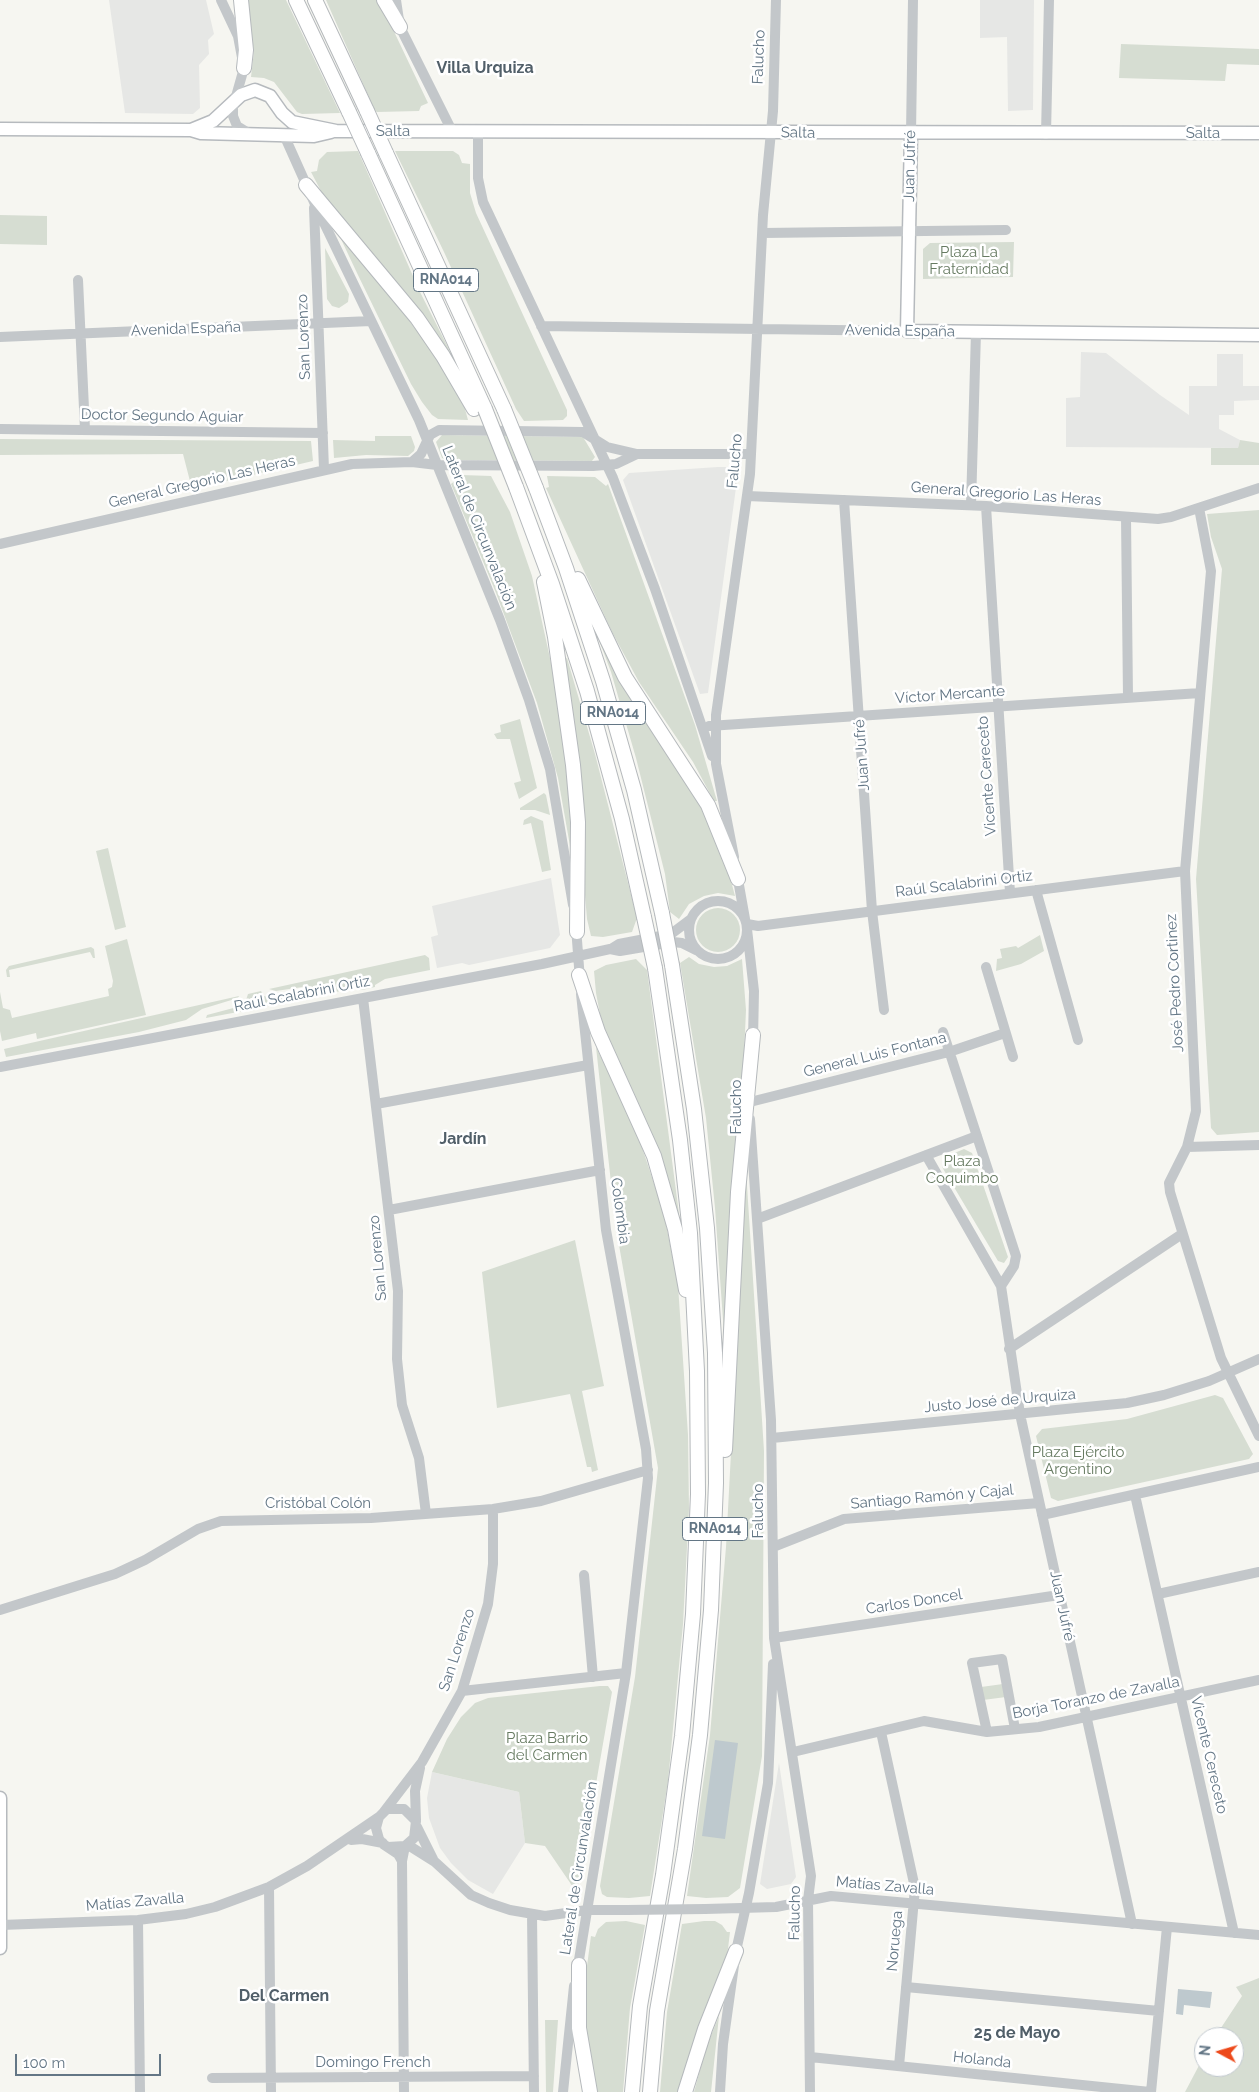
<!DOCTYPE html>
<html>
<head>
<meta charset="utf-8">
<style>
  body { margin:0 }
  #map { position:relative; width:1259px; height:2092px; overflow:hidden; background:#f6f6f1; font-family:Raleway,sans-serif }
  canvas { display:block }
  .north { position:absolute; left:1194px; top:2027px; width:50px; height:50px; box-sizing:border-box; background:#fff; border:1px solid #c1c8ce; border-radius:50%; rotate:276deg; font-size:14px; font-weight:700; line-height:20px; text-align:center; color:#637685 }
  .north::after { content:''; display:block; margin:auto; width:18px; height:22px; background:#ed491a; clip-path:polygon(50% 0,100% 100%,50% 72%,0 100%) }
  .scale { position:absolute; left:15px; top:2054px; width:146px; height:22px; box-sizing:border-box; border:2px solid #637685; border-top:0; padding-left:6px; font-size:15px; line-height:18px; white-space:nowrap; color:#637685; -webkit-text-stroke:4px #fff; paint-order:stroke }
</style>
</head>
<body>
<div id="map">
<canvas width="1259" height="2092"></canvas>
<div class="north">N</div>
<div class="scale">100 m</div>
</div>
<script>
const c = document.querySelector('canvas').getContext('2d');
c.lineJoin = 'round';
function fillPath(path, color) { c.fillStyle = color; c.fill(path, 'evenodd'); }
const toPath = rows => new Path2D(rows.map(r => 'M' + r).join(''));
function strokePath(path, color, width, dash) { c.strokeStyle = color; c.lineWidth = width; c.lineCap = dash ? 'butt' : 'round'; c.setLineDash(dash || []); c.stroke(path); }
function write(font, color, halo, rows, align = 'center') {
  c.font = font + ' Raleway,sans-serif'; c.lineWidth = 5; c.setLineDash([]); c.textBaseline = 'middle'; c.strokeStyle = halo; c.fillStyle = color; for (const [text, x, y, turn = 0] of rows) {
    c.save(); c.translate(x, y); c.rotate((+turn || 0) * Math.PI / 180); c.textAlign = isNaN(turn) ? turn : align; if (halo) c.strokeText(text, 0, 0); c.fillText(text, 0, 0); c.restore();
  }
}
fillPath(toPath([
  [109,0,206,0,214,34,208,40,209,54,199,65,200,108,193,114,125,113],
  [980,0,1034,0,1033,110,1008,111,1007,37,980,38],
  [1081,352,1106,353,1160,395,1189,415,1189,386,1217,386,1217,354,1243,354,1243,386,1259,386,1259,400,1234,401,1234,415,1219,415,1219,429,1240,440,1238,448,1066,447,1066,398,1080,397],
  [718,467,732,467,738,473,708,693,700,694,623,480,629,473],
  [551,878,560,935,550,948,469,965,462,963,437,968,431,937,438,935,432,906],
  [779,1763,796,1877,791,1884,767,1889,760,1884],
  [432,1772,519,1792,525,1843,493,1894,468,1880,451,1863,440,1848,429,1818,427,1798]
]), '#e6e7e5');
fillPath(toPath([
  [245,0,286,0,340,113,302,114,297,112,274,82,264,78,251,77,254,51],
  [326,0,379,0,428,103,421,106,419,111,377,112,375,111],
  [1121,44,1259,49,1259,65,1227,64,1225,81,1119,78],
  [358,151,420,292,459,369,322,193,311,172,317,171,319,160,327,152],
  [395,151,453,151,459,155,462,163,470,164,470,193,476,213,567,410,567,416,563,420,524,421,516,409,444,252],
  [0,215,47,216,47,245,0,244],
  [342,235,419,333,469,409,465,409,468,420,438,419,432,415,422,402,411,384,357,273,340,237],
  [1014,242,1013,277,923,279,923,249,930,243],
  [325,248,349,294,348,302,339,308,332,306,327,299],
  [442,435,583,437,595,457,592,461,446,460,442,458,436,442],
  [375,436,411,436,415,447,414,451,408,456,366,455,334,458,333,440,375,441],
  [0,439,311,441,313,461,192,489,183,454,0,455],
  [1240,440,1259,443,1259,465,1211,465,1211,448,1238,448],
  [462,475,491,476,510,512,532,576,553,672,570,795,573,863,558,778,537,703,496,593,451,484],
  [547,476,595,477,606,486,608,484,695,725,717,801,714,801,693,762,639,682,612,632,546,488,549,487],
  [1259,510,1259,1132,1217,1135,1211,1128,1196,879,1222,569,1211,537,1207,514],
  [596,632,688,778,724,855,735,896,718,893,704,896,689,904,679,919,670,912,665,874,636,758,611,672],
  [567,658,595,754,637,918,632,932,603,937,591,936,587,919,565,659],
  [520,719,537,788,519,799,514,783,521,781,510,739,497,739,494,734,501,732,500,725],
  [544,793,546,795,550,815,535,810,520,810,520,808],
  [531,816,543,821,551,870,542,872,531,823,523,825,524,820],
  [108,848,126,927,115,930,96,851],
  '696 930a22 22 0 1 1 44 0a22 22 0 1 1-44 0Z',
  [1040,935,1044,951,1021,964,996,971,997,959,1002,958,1000,949,1016,946,1018,948],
  [127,939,146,1015,37,1039,36,1033,2,1041,0,1031,0,992,3,1008,10,1010,12,1018,109,996,108,989,112,987,113,981,105,946],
  [91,947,94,949,95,958,93,958,90,952,9,970,10,977,7,977,6,970,9,966],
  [425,955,429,958,430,970,385,979,375,985,375,987,362,990,354,988,331,993,309,986,276,991,269,989],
  [689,957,699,964,714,967,727,966,742,959,746,1010,744,1055,724,1334,715,1208,706,1118,680,963],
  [636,959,647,970,681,1229,603,1030,596,993,594,971,606,965],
  [261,991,264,996,273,999,309,994,312,998,206,1018,207,1015,241,1006,246,1000,248,994],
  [239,996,238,998,202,1009,186,1020,139,1032,6,1057,4,1049],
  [596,1047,637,1132,664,1214,678,1285,688,1435,689,1509,683,1624,668,1781,650,1896,629,1898,607,1897,602,1894,600,1886,635,1677,658,1468,616,1228],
  [964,1149,972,1153,1008,1257,1004,1263,998,1261,942,1167,945,1157],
  [746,1170,764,1451,762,1756,740,1888,728,1897,706,1898,687,1896,710,1735,726,1547],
  [575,1240,604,1386,582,1391,598,1470,592,1472,591,1467,587,1467,570,1394,497,1408,482,1272],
  [1215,1395,1223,1398,1253,1454,1249,1459,1058,1501,1051,1498,1036,1436,1042,1429,1127,1419],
  [1003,1684,1006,1697,983,1700,981,1687],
  [600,1686,608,1686,612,1692,577,1893,545,1846,525,1843,519,1792,432,1772,447,1739,461,1717,475,1703,488,1698],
  [626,1921,645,1925,630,2008,623,2092,595,2092,586,2046,585,1981,591,1936,595,1937,598,1929,606,1922],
  [704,1921,715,1921,722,1925,727,1932,730,1932,727,1957,681,2092,660,2092,667,2012,682,1924],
  [1259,1978,1259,2092,1185,2092,1204,2056,1204,2067,1234,2067,1234,2037,1215,2037,1242,1996,1236,1987],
  [719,2016,711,2092,694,2092,706,2048],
  [545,2020,558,2020,553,2092,546,2092]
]), '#d6ddd2');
fillPath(toPath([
  [715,1740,738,1743,725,1839,702,1836],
  [1178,1989,1212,1992,1210,2008,1184,2005,1183,2015,1176,2014]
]), '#bec9ce');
const major = toPath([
  [0,129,191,130,201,133,314,136,331,132],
  [191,130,213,121,241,95,255,90,270,96,282,113,292,122,336,131,1259,133],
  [911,134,907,331,1259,335],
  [0,1798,0,1948]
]);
const highway = toPath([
  [241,0,246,50,244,68],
  [296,0,349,112],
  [315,0,367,111],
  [384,0,400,27],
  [368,153,485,409],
  [386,153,504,409],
  [306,185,417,318,443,356,474,409],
  [516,487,552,584,587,691,622,819,644,917],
  [536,488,566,568,603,681,634,790,662,913],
  [578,579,625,677,708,805,738,879],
  [544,582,555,637,573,765,578,822,577,932],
  [579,975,598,1032,654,1156,675,1229,686,1290],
  [725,1450,738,1192,753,1035],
  [579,1965,579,2028,590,2092],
  [632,2092,640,2006,663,1875,682,1736,693,1614,698,1494,697,1371,690,1233,680,1140,655,968],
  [650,2092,657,2011,685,1849,700,1735,711,1610,716,1483,715,1353,707,1228,694,1109,672,965],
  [685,2092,705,2029,736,1951]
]);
strokePath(major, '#b6babe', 15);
strokePath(highway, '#b5b9bc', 16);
strokePath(toPath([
  [221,0,238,36,244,68,233,107,233,116,237,126,250,134],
  [396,0,400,27,452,131],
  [478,132,478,178,483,202,613,478,655,589,712,756],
  [911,134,913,0],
  [1046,134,1049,0],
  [284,135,314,202,419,420,500,620,529,700,550,769,573,905],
  [314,208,324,469],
  [763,233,1006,230],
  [78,280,85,430],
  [541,326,907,331],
  [0,337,371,321],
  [0,429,323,433],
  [412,462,421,454,430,435,439,430,583,432,607,447,637,454,751,454],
  [747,496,986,506,1158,519,1171,517,1259,488],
  [844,500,872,911,884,1010],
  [971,505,976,332],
  [986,506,1010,893],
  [1199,508,1211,571,1185,871,1196,1111,1187,1147,1169,1183,1170,1192,1221,1358,1259,1436],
  [1126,517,1128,698],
  [0,544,352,464,412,462,437,465,593,466,616,464,637,454],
  [709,726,1200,693],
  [734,857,716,764,716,715,750,474,763,215,773,111,776,0],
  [737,874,745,919],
  [1036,890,1078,1040],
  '689 930a29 29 0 1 1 58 0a29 29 0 1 1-58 0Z',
  [747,924,758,926,1185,871],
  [576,927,580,980],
  [747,929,754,991,753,1040],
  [611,949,619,944,671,934,691,919],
  [986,967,1013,1057],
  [363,998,398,1291,397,1359,402,1405,419,1458,426,1514],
  [943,1032,1016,1256,1014,1266,1001,1286],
  [0,1067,542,964,610,949,620,951,673,942,682,943,696,950],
  [750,1102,949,1052,1005,1033],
  [376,1104,588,1065],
  [750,1119,771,1420,774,1638,811,1876,808,1900,810,2092],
  [1187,1147,1259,1145],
  [926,1155,1001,1286,1020,1414,1132,1924],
  [389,1210,600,1170],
  [757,1219,977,1136],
  [1009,1349,1182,1234],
  [772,1438,1127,1403,1164,1395,1209,1381,1259,1359],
  [1135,1495,1234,1933],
  [1042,1515,1259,1467],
  [773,1547,844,1519,1039,1503],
  [584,1575,593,1677],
  [1158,1594,1259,1572],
  [0,1610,115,1574,145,1560,198,1529,221,1521,371,1518,493,1509,541,1501,648,1470],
  [774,1638,1059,1595],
  [462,1691,626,1673],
  [881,1732,915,1888,899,2066],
  [987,1732,972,1663,1002,1659,1015,1729],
  [793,1752,924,1721,987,1732,1039,1727,1259,1680],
  [383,1813,422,1762,462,1691,488,1604,493,1564,493,1509],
  [416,1820,415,1791,420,1768],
  [417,1827,433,1859],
  [351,1840,362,1839,383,1843],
  [408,1845,435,1862,471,1895,489,1903,510,1910,545,1916,587,1910,627,1910],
  [388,1847,405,1846,414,1838,416,1821,404,1809,387,1809,379,1817,376,1828,379,1839,383,1844,398,1854,402,1861],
  [269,1887,271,2092],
  [705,1909,776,1907,831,1896,1259,1935],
  [532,1914,534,2092],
  [138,1920,140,2092],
  [1,1925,138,1920,186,1914,215,1907,269,1887,307,1866,379,1817],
  [577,1972,626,1673,648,1478,646,1449,606,1230,581,994],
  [906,1987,1159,2011],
  [810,2057,1150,2092],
  [212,2078,534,2076],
  [404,2092,402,1861,405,1846],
  [563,2092,574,1986],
  [720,2092,723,2044,736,1951,749,1893,768,1783,773,1664],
  [1151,2092,1167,1927]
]), '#c3c7ca', 10);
strokePath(major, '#fff', 12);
strokePath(highway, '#fff', 14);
const highwayBridge = toPath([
  [367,111,386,153],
  [349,112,368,153],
  [485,409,516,487],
  [504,409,536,488],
  [662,913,672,965],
  [644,917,655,968]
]);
strokePath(highwayBridge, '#b5b9bc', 16, []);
strokePath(toPath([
  [627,1910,705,1909]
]), '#c3c7ca', 10);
strokePath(highwayBridge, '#fff', 14);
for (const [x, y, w] of [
  [446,280,65],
  [613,713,65],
  [715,1529,65]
]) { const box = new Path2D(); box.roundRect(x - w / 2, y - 11.5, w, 23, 4); c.fillStyle = '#fff'; c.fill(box); strokePath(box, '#637685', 1); }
write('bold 14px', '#637685', null, [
  ["RNA014",446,280],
  ["RNA014",613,713],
  ["RNA014",715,1529]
]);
write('15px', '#637685', '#fff', [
  ["Falucho",759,57,-88],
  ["Salta",393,131],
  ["Salta",798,133,1],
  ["Salta",1203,133],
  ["Juan Jufré",910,166,-89],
  ["Avenida España",186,329,-2],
  ["Avenida España",900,331,1],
  ["San Lorenzo",304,337,-92],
  ["Doctor Segundo Aguiar",162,416,1],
  ["Falucho",735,461,-85],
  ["General Gregorio Las Heras",202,482,-13],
  ["General Gregorio Las Heras",1006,494,4],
  ["Lateral de Circunvalación",479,528,68],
  ["Víctor Mercante",950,695,-4],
  ["Juan Jufré",862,755,-94],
  ["Vicente Cereceto",987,776,-94],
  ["Raúl Scalabrini Ortiz",964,884,-7],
  ["José Pedro Cortinez",1175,983,-93],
  ["Raúl Scalabrini Ortiz",302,994,-11],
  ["General Luis Fontana",875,1055,-14],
  ["Falucho",736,1107,-90],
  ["Colombia",620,1211,82],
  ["San Lorenzo",378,1258,-95],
  ["Justo José de Urquiza",1000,1401,-5],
  ["Santiago Ramón y Cajal",932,1497,-5],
  ["Cristóbal Colón",318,1503],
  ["Falucho",758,1511,-90],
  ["Carlos Doncel",914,1602,-9],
  ["Juan Jufré",1062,1606,78],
  ["San Lorenzo",457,1650,-72],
  ["Borja Toranzo de Zavalla",1096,1698,-11],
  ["Vicente Cereceto",1209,1755,77],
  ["Lateral de Circunvalación",579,1868,-81],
  ["Matías Zavalla",885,1886,5],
  ["Matías Zavalla",135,1902,-5],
  ["Falucho",795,1913,-89],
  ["Noruega",895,1941,-85],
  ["Holanda",982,2060,6],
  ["Domingo French",373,2062]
]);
write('15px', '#677b62', '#fff', [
  ["Plaza La",969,252],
  ["Fraternidad",969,269],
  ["Plaza",962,1161],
  ["Coquimbo",962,1178],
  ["Plaza Ejército",1078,1452],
  ["Argentino",1078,1469],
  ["Plaza Barrio",547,1738],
  ["del Carmen",547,1755]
]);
write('bold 16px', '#515f69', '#fff', [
  ["Villa Urquiza",485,68],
  ["Jardín",463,1139],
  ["Del Carmen",284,1996],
  ["25 de Mayo",1017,2033]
]);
</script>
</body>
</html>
